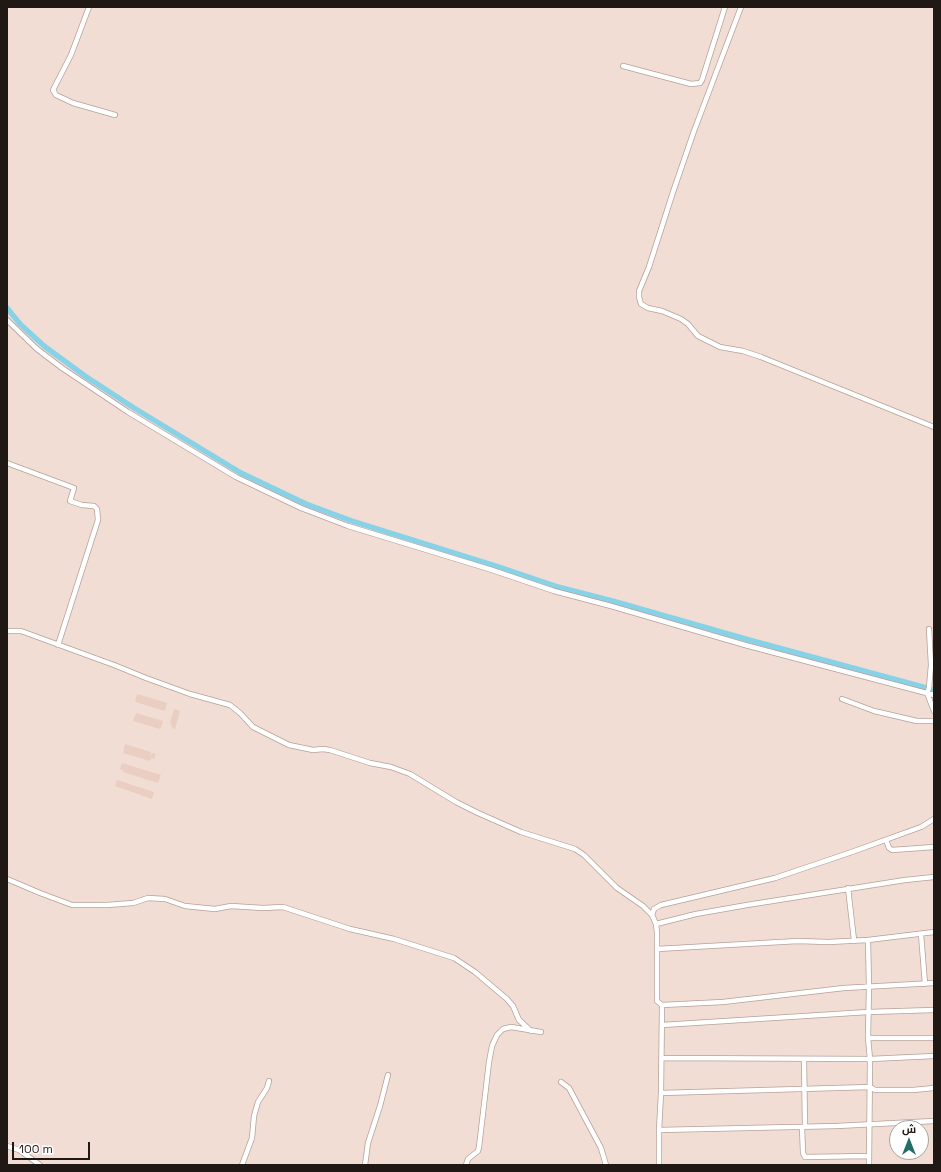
<!DOCTYPE html>
<html>
<head>
<meta charset="utf-8">
<style>
  body { margin:0 }
  #map { position:relative; width:941px; height:1172px; overflow:hidden; background:#f1ddd4; font-family:"Space Grotesk",Cairo,sans-serif }
  canvas { display:block }
  .frame { position:absolute; inset:0; border:8px solid #1f1815; pointer-events:none }
  .north { position:absolute; left:889px; top:1120px; width:40px; height:40px; box-sizing:border-box; background:#fff; border:1px solid #a5a3a1; border-radius:50%; rotate:0deg; font-size:11px; font-weight:700; line-height:16px; text-align:center; color:#1f1815 }
  .north::after { content:''; display:block; margin:auto; width:14px; height:18px; background:#236d68; clip-path:polygon(50% 0,100% 100%,50% 72%,0 100%) }
  .scale { position:absolute; left:12px; top:1142px; width:78px; height:18px; box-sizing:border-box; border:2px solid #1f1815; border-top:0; padding-left:5px; font-size:12px; line-height:14px; white-space:nowrap; color:#1f1815; -webkit-text-stroke:3px #fff; paint-order:stroke }
</style>
</head>
<body>
<div id="map">
<canvas width="941" height="1172"></canvas>
<div class="frame"></div>
<div class="north">ش</div>
<div class="scale">100 m</div>
</div>
<script>
const c = document.querySelector('canvas').getContext('2d');
c.lineJoin = 'round';
function fillPath(path, color) { c.fillStyle = color; c.fill(path, 'evenodd'); }
const toPath = rows => new Path2D(rows.map(r => 'M' + r).join(''));
function strokePath(path, color, width, dash) { c.strokeStyle = color; c.lineWidth = width; c.lineCap = dash ? 'butt' : 'round'; c.setLineDash(dash || []); c.stroke(path); }
fillPath(toPath([
  [137,694,167,703,165,711,135,702],
  [174,709,180,711,175,729,172,728,171,724,170,723],
  [136,713,163,721,160,729,133,721],
  [125,744,151,752,150,758,152,753,156,754,154,759,151,758,150,761,123,753],
  [122,763,161,775,158,783,123,772,123,770,120,769],
  [117,780,154,792,152,799,115,786]
]), '#eacec2');
strokePath(toPath([
  [7,308,20,324,44,346,85,376,134,408,241,473,306,504,352,521,496,566,558,587,616,602,749,640,934,690]
]), '#88d2e8', 5.5);
const minor = toPath([
  [89,7,71,55,53,90,56,95,73,103,115,115],
  [741,7,694,131,673,192,649,267,639,291,639,297,641,304,648,308,662,311,681,319,688,324,698,336,720,347,743,351,761,357,934,427],
  [623,66,691,84,700,83,702,80,725,7],
  [7,320,37,349,62,368,128,412,236,477,301,508,348,526,492,570,554,591,611,606,745,645,934,695],
  [7,463,74,488,70,501,82,505,94,506,97,509,98,520,58,645],
  [929,629,931,665,929,688,927,693,934,711],
  [7,631,21,631,114,665,146,678,190,694,230,705,240,713,253,727,289,745,313,750,323,749,330,750,370,763,391,767,410,774,456,802,478,813,521,832,575,849,584,855,617,888,643,906,652,915],
  [842,699,874,711,917,721,934,721],
  [886,840,889,848,892,850,934,847],
  [7,879,40,893,72,905,107,905,133,903,148,898,165,899,185,906,215,909,231,906,263,908,283,907,350,929,394,939,454,958,475,972,507,999,513,1006,519,1020,531,1031],
  [848,888,854,940],
  [656,924,696,914,747,905,905,880,934,877],
  [921,934,925,984],
  [868,940,869,987,868,1038,870,1059,869,1165],
  [657,949,798,941,828,942,868,940,934,932],
  [662,1005,723,1002,844,988,934,983],
  [662,1025,868,1012,934,1010],
  [868,1038,934,1038],
  [661,1058,870,1059,934,1056],
  [804,1059,805,1127],
  [561,1082,569,1088,601,1148,606,1165],
  [661,1093,870,1087,875,1090,913,1090,934,1088],
  [802,1127,803,1153,805,1157,869,1156],
  [659,1130,837,1126,934,1121],
  [7,1146,19,1150,40,1165],
  [242,1165,252,1138,254,1116,258,1102,267,1088,269,1081],
  [365,1165,368,1143,380,1106,388,1075],
  [466,1165,468,1159,478,1151,479,1147,489,1062,492,1046,497,1035,503,1029,511,1027,541,1032],
  [659,1165,659,1130,661,1093,662,1005,657,1001,657,933,656,924,652,915,654,909,661,905,775,878,849,853,921,827,934,819]
]);
strokePath(minor, '#b5a199', 6);
strokePath(minor, '#fff', 4.5);
</script>
</body>
</html>
